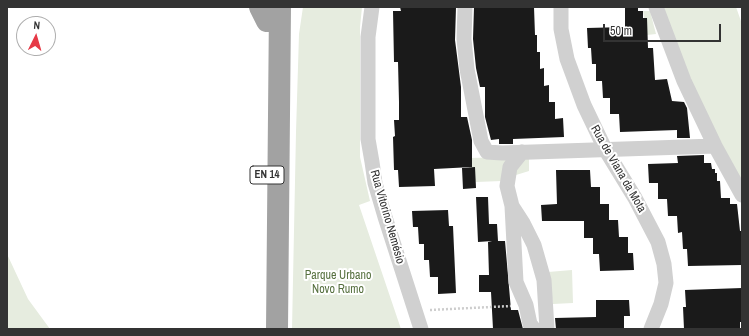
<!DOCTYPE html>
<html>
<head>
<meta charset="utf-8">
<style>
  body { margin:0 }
  #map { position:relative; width:749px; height:336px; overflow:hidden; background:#fff; font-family:"Archivo Narrow",sans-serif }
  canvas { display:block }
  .frame { position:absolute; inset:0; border:8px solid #333; pointer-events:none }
  .north { position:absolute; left:16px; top:16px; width:40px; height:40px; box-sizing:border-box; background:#fff; border:1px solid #adadad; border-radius:50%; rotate:5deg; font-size:11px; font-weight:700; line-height:16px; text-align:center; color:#333 }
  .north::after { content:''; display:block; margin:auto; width:14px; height:18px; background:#e63946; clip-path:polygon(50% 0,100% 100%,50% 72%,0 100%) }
  .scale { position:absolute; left:603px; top:24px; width:118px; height:18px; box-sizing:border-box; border:2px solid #333; border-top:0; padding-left:5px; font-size:12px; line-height:14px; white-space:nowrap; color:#333; -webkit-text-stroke:3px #fff; paint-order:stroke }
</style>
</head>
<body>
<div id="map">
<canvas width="749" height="336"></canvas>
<div class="frame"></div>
<div class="north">N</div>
<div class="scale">50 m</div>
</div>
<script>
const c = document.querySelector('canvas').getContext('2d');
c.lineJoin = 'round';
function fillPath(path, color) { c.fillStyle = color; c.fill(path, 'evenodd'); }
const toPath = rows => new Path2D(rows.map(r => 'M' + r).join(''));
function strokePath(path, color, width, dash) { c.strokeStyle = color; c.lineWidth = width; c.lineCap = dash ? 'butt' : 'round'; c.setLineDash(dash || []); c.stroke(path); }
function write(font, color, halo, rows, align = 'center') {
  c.font = font + ' "Archivo Narrow",sans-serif'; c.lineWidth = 4; c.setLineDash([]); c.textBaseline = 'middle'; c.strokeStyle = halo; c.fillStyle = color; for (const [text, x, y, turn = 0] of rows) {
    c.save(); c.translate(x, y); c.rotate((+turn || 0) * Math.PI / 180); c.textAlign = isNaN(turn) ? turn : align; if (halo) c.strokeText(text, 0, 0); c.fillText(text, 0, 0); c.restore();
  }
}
fillPath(toPath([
  [303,7,362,7,360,27,360,157,370,201,359,205,401,329,292,329,296,132,299,34],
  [663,7,736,7,742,24,742,184,703,111],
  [643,11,650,11,656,34,647,35],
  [511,157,502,181,476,182,469,168,469,158],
  [525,159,529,159,529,171,516,175,514,172],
  [7,254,28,299,50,329,7,329],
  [572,270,573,303,553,304,548,272]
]), '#e6ecdf');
fillPath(toPath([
  [400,7,456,7,455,40,461,87,461,117,467,117,472,140,472,167,434,169,435,186,399,187,398,170,394,170,393,137,395,136,394,120,399,120,399,102,398,62,394,62,393,11,401,11],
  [474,7,534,7,535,35,537,35,537,52,540,52,540,69,544,68,544,86,549,85,549,102,555,102,555,119,563,118,564,137,513,139,513,144,499,144,499,139,491,140,485,117,485,87,480,87,476,68,473,39],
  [625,7,638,7,638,11,643,11,643,18,647,18,648,48,653,48,655,80,667,79,672,101,684,102,687,108,690,138,677,138,677,130,620,132,619,114,610,114,610,98,603,98,602,81,596,81,596,64,592,64,591,48,588,48,587,28,625,27],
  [704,155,704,163,711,163,712,169,715,169,715,173,717,173,717,181,720,181,721,198,730,198,730,204,737,204,740,231,742,231,742,265,688,266,687,249,683,249,682,232,678,233,677,216,668,216,667,199,658,199,658,183,649,183,648,164,678,163,677,156],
  [475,167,476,188,463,189,462,168],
  [556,170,590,170,591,187,600,187,600,204,609,204,609,220,618,220,619,237,628,237,628,253,633,253,634,270,600,271,599,254,593,254,593,238,584,238,584,221,542,221,541,205,557,204],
  [476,197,488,197,489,224,497,224,498,241,505,241,511,310,518,310,523,329,493,329,491,292,479,292,479,275,489,275,488,242,492,241,478,242],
  [448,210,449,226,453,226,456,293,438,294,438,277,430,277,429,260,424,260,424,244,419,244,418,227,413,227,412,211],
  [742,288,742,322,740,322,740,329,684,329,683,307,686,307,685,290],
  [596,300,629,300,630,316,624,316,624,329,556,329,555,318,596,317]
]), '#1a1a1a');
strokePath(toPath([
  [430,310,511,306]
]), '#cdcdcd', 2.5, [2, 2]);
strokePath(toPath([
  [372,7,368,37,368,139,372,162,375,183,385,217,421,329],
  [465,7,464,39,467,69,481,141,487,152,502,153,715,146],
  [561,7,561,29,567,59,584,105,605,149,635,198,658,242,664,264,666,283,661,304,651,329],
  [656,7,684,81,715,146,742,195],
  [522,152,510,167,507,186,512,206,523,223,534,245,544,280,547,329],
  [512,206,516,282,526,305,530,324,534,329]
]), '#d0d0d0', 15);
strokePath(toPath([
  [260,7,267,21],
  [277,329,280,7]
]), '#a2a2a2', 22);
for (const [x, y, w] of [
  [267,175,34]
]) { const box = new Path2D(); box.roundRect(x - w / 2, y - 9, w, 18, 3); c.fillStyle = '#fff'; c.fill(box); strokePath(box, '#333', 1); }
write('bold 11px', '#333', null, [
  ["EN 14",267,175]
]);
write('12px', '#333', '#fff', [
  ["Rua de Viana da Mota",618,169,60],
  ["Rua Vitorino Nemésio",387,217,74]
]);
write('12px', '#56703f', '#fff', [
  ["Parque Urbano",338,276],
  ["Novo Rumo",338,290]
]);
</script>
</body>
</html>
